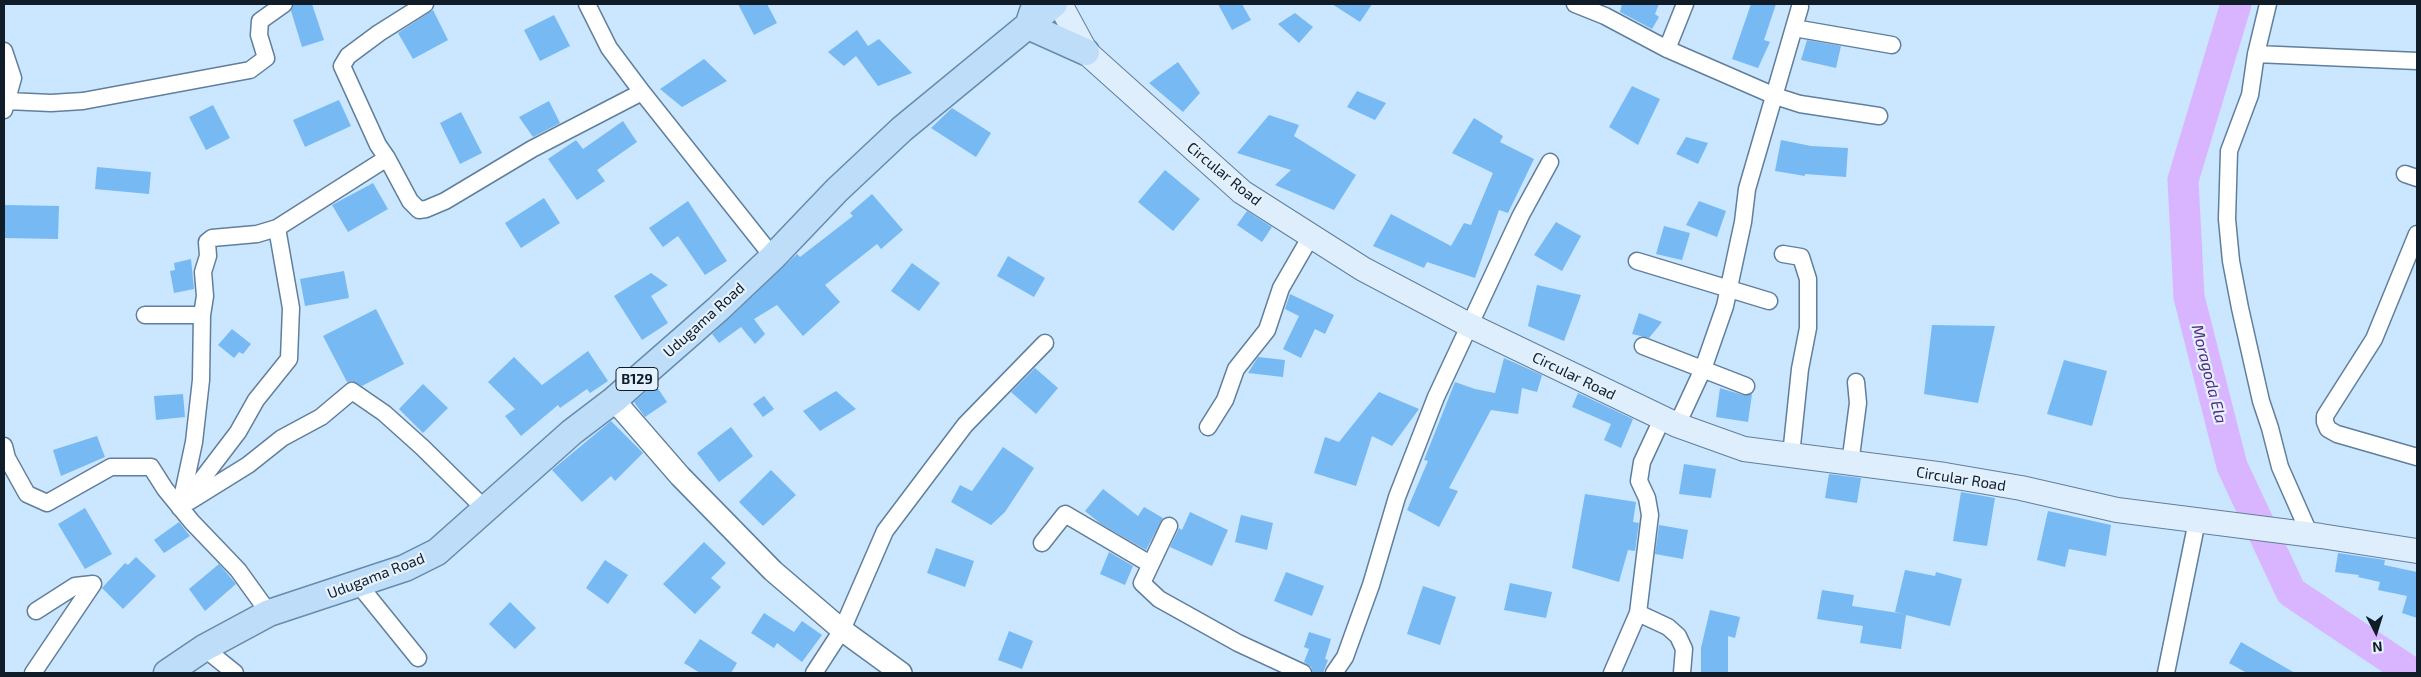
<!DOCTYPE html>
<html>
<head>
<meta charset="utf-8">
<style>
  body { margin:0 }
  #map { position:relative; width:2421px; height:677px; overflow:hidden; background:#cbe6ff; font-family:"Exo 2",sans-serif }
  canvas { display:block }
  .frame { position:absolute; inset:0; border:5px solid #101c27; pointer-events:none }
  .north { position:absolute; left:2351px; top:607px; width:50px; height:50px; -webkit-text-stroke:4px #e4f1fe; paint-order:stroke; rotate:175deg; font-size:14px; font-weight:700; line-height:20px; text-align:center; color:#101c27 }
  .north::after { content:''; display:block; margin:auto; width:18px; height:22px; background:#101c27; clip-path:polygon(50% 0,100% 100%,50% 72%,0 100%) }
</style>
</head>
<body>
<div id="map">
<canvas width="2421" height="677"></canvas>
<div class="frame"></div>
<div class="north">N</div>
</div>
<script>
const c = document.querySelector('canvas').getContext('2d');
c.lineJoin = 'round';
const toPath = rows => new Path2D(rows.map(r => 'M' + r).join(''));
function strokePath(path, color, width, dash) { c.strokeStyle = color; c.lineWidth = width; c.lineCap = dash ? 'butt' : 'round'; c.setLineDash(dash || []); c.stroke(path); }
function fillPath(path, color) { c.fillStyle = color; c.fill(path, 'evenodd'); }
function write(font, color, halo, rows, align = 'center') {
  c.font = font + ' "Exo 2",sans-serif'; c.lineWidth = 4.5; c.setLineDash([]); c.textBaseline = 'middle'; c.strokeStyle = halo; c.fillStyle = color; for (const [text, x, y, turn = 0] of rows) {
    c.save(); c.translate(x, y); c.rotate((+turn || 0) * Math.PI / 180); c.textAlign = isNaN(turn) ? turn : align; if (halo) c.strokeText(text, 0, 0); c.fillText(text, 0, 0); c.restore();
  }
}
strokePath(toPath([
  [2236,4,2183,180,2189,297,2232,466,2291,592,2412,673]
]), '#d8b5fe', 31);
fillPath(toPath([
  [294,4,312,4,324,40,302,47,291,11],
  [738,4,767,4,777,23,754,35],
  [1218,4,1242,4,1251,20,1232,30],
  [1332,4,1372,4,1360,22],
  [1622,4,1659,4,1655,14,1659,17,1652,29,1620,12],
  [1751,4,1776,4,1764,40,1770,42,1758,68,1732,59],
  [433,10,448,40,413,59,398,33],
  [1295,13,1313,27,1299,43,1278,24],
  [554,15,570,46,540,61,524,30],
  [857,30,868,46,879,39,912,73,878,86,856,56,844,66,828,52],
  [1807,40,1841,46,1836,68,1801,60],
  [704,59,727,81,682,107,660,89],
  [1178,62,1200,93,1183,112,1149,83],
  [1632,86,1660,99,1638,145,1609,127],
  [1357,91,1386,103,1375,120,1347,107],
  [339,100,351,126,305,147,293,120],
  [549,101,560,123,533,137,519,117],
  [213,105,230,138,206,150,189,117],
  [952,108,991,133,976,157,931,128],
  [461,112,482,153,460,164,440,123],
  [1269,115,1299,125,1294,136,1356,175,1334,210,1275,185,1291,170,1237,153],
  [1474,118,1503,136,1500,142,1534,159,1508,213,1499,210,1475,278,1427,262,1424,268,1373,246,1391,214,1451,246,1464,223,1471,225,1493,173,1452,153],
  [623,121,637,142,597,170,605,181,577,200,548,159,576,140,583,149],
  [1686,137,1708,143,1698,164,1676,154],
  [1781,140,1811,146,1848,148,1846,177,1805,174,1805,176,1775,171],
  [97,167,151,172,149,194,95,189],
  [1165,170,1200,199,1173,231,1138,202],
  [373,183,388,209,348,232,332,205],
  [872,194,903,230,881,249,877,244,825,285,840,302,803,336,777,305,754,319,765,334,755,344,741,327,719,343,712,334,797,254,800,257,853,216,850,213],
  [544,198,560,223,521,248,505,223],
  [688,201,727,261,705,275,678,236,663,247,649,228],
  [1699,201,1726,211,1717,237,1686,225],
  [4,205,59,206,58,239,4,238],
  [1247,211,1272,227,1262,242,1237,225],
  [1556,222,1581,236,1562,271,1534,255],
  [1664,226,1690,233,1682,260,1656,254],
  [1008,256,1045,278,1034,297,997,276],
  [191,259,194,289,174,293,170,271,175,270,174,263],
  [912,263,940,283,919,311,891,291],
  [344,271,349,298,305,306,300,279],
  [651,273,668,285,651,296,668,323,642,340,614,296],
  [1537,285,1581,295,1564,341,1528,326],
  [1290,294,1334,315,1325,334,1315,329,1301,358,1283,349,1299,316,1285,309],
  [376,309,404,364,362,386,352,381,347,382,323,336],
  [1639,313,1662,322,1649,338,1632,334],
  [1932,325,1995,326,1978,403,1924,394],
  [232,329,251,344,243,354,239,352,234,358,218,345],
  [588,351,608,381,590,393,587,389,560,408,558,405,521,436,505,416,515,409,488,382,514,357,542,385],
  [1258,357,1285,360,1283,377,1248,373],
  [1504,358,1542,375,1537,392,1522,388,1518,414,1491,410,1449,488,1458,491,1439,527,1407,510,1428,461,1424,460,1455,382,1475,389,1495,393],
  [2064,360,2107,371,2092,426,2047,414],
  [1035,368,1058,388,1036,414,1011,392],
  [423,384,448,408,423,433,399,409],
  [655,384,667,402,645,417,634,402],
  [1720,388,1743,395,1752,394,1748,422,1716,417],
  [836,391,856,409,820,431,803,411],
  [1379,392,1419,409,1392,446,1372,436,1356,486,1314,473,1325,437,1339,442],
  [1578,393,1633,419,1621,448,1604,440,1611,424,1572,407],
  [183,394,185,417,156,420,154,396],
  [764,396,774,409,763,417,753,404],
  [611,421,643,453,615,481,611,476,582,502,552,470],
  [731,427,753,456,719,482,697,453],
  [97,436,105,457,61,476,53,450],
  [1003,447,1034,468,1005,512,991,525,951,502,960,485,972,491],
  [1684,464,1716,469,1711,498,1679,494],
  [771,470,796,495,763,526,739,502],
  [1829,474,1861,478,1857,503,1825,498],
  [1103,489,1138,516,1144,507,1163,518,1146,550,1101,524,1085,511],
  [1961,492,1995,498,1987,546,1953,541],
  [1585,494,1636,502,1633,522,1639,523,1635,551,1628,550,1619,582,1572,568],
  [85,508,112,554,85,569,58,524],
  [2048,511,2111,525,2106,556,2069,549,2065,567,2037,560],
  [1190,512,1228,530,1212,566,1170,547,1179,528,1182,530],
  [1241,515,1273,523,1267,550,1235,542],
  [179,522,190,536,164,553,154,540],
  [1659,525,1688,530,1683,559,1655,554],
  [704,542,726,563,711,578,721,587,695,614,663,584],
  [936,548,974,561,965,587,927,573],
  [1109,552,1133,566,1125,585,1100,574],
  [2338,553,2385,560,2384,565,2417,572,2417,618,2402,613,2407,596,2378,590,2380,582,2358,577,2359,575,2335,572],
  [136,557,156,576,123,609,102,588,125,563,128,565],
  [605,560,628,575,608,604,586,588],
  [219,564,236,584,205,611,189,589],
  [1905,570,1935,576,1936,572,1962,579,1950,626,1906,615,1901,649,1860,643,1863,626,1817,619,1822,590,1854,595,1852,606,1905,614,1895,612],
  [1286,572,1324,586,1312,616,1274,601],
  [1510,583,1552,592,1546,618,1504,610],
  [1423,586,1456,597,1440,645,1407,634],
  [510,602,536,628,515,649,489,624],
  [1710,610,1740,617,1735,638,1728,636,1728,673,1701,673,1701,648],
  [764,613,794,632,802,621,822,635,802,662,777,643,774,648,751,633],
  [1009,631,1033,641,1022,669,998,660],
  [1309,632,1331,639,1325,659,1328,660,1323,673,1313,673,1311,667,1304,662,1309,649,1304,647],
  [700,639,737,663,731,673,700,673,684,663],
  [2241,642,2295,673,2247,673,2229,663]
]), '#77b9f3');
const minor = toPath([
  [587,4,609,48,642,92,773,257],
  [1575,4,1605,16,1667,49,1775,96,1800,104,1879,116],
  [2268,4,2256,54,2250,95,2229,151,2227,219,2231,261,2240,308,2261,401,2270,428,2280,467,2310,535],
  [1801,29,1794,28,1892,45],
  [1667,49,1685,4],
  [4,51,13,78,4,110],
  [2256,54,2417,61],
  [7,101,51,103,83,101,250,70,266,58,259,35,260,21,284,4],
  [387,158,378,145,342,66,348,56,379,33,425,4],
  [2405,174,2417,178],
  [277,228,387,158,410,201,419,210,426,209,445,201,532,149,642,92],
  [2417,234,2374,339,2325,416,2325,422,2328,429,2337,434,2417,457],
  [1783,254,1801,257,1808,279,1808,328,1800,369,1791,455],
  [1637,261,1769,301],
  [145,315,202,315,201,380,194,442,181,503],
  [1643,346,1746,386],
  [1677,425,1703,369,1725,306,1743,222,1747,189,1800,7],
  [1208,427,1225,400,1236,369,1267,330,1281,288,1311,236],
  [4,446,7,458,27,494,47,503,111,467,151,467,165,489,192,522,238,570,269,613],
  [1850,464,1858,403,1856,382],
  [190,501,248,465,282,438,321,417,352,391,384,413,422,447,486,510],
  [180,508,238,432,256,400,289,359,291,308,277,228,257,234,212,238,207,242,208,256,203,272,205,296,202,315],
  [1169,526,1142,583,1159,599,1238,643,1303,673],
  [1042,543,1065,514,1150,564],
  [359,585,418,658],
  [1638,613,1668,627,1678,636,1684,649,1682,673],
  [204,648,235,673],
  [33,673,93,584,75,586,36,611],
  [814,673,842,630,885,531,965,425,1045,343],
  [1334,673,1345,657,1371,585,1397,497,1436,397,1521,215,1550,162],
  [1612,673,1638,613,1650,515,1647,498,1639,481,1642,462,1662,419],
  [2166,673,2197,521]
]);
const tertiary = toPath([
  [614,400,680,476,773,571,842,630,901,673]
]);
const secondary = toPath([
  [1060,4,1086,52,1242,192,1363,269,1469,325,1677,425,1744,449,1945,475,2021,488,2117,510,2321,536,2417,551]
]);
const primary = toPath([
  [1033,11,1028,26,1086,52],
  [167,673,204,648,269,613,405,568,437,552,572,432,614,400,718,309,773,257,837,190,902,129,1054,4]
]);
strokePath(minor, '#607f9c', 19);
strokePath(tertiary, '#607f9c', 24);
strokePath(secondary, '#607f9c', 26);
strokePath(primary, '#658bad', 29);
strokePath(minor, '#fff', 16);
strokePath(tertiary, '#fff', 21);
strokePath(secondary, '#dfeefc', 24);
strokePath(primary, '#beddf9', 26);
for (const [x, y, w] of [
  [637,379,42]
]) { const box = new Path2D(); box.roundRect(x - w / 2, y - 11.5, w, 23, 4); c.fillStyle = '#e4f1fe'; c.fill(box); strokePath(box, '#101c27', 1); }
write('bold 14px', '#101c27', null, [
  ["B129",637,379]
]);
write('15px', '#101c27', '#e4f1fe', [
  ["Circular Road",1224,174,39],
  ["Udugama Road",704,320,-42],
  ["Circular Road",1574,376,26],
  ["Circular Road",1961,479,9],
  ["Udugama Road",376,576,-21]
]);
write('italic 16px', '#56287c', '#e4f1fe', [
  ["Moragoda Ela",2209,374,76]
]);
</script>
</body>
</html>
